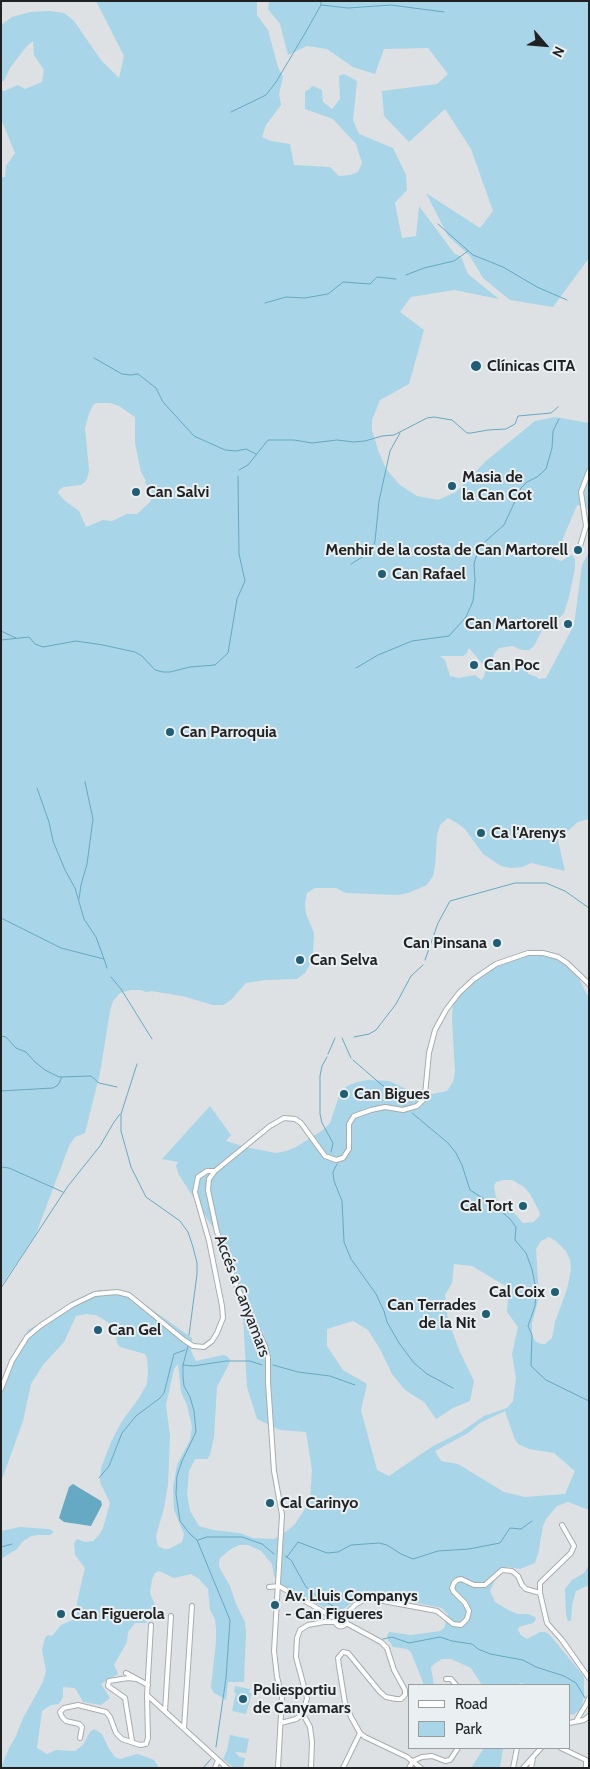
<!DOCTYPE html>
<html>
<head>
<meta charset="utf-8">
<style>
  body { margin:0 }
  #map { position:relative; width:590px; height:1769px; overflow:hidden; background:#dde1e3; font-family:Cabin,sans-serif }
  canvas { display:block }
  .frame { position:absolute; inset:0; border:2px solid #1f2122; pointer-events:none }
  .legend { position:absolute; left:408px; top:1684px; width:162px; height:65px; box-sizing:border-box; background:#eaeff1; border:1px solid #999d9e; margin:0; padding:6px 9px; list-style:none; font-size:15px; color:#1f2122 }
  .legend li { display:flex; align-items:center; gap:10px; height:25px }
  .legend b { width:25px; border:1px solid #999d9e }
  .north { position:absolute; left:520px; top:20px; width:50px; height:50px; -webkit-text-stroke:4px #eaeff1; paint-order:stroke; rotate:117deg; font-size:14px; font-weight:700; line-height:20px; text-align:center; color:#1f2122 }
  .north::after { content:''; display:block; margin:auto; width:18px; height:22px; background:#1f2122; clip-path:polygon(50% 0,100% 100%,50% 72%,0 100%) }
</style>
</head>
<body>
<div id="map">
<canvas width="590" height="1769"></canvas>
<div class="frame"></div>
<ul class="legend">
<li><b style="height:6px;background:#fff"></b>Road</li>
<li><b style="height:14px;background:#a8d5e7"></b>Park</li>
</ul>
<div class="north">N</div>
</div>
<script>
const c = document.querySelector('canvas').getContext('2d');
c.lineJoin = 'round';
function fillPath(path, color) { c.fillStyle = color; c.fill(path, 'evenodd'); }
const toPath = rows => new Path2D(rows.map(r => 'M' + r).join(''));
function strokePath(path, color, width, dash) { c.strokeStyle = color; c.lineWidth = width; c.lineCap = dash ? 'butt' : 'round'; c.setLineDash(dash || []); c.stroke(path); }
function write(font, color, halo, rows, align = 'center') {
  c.font = font + ' Cabin,sans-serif'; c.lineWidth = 4; c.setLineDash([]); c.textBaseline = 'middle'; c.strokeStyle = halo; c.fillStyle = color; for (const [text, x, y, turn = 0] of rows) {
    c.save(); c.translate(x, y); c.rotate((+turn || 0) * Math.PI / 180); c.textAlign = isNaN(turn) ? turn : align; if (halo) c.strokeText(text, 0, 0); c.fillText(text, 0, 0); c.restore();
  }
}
fillPath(toPath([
  [96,1,257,1,257,15,268,30,278,67,283,77,279,94,281,105,266,125,262,137,271,141,290,144,294,165,330,167,339,176,350,175,358,172,362,163,356,144,333,119,305,109,305,92,313,86,322,90,323,102,332,109,340,99,339,76,344,74,357,81,353,120,359,134,393,148,406,175,407,190,395,203,402,238,416,236,419,206,454,253,461,257,468,274,499,299,454,290,411,297,400,312,424,330,409,384,380,400,372,420,372,430,378,450,386,469,400,485,417,496,438,500,456,492,486,461,535,421,555,417,589,423,589,513,586,506,577,505,561,543,548,556,561,561,572,555,575,559,575,568,569,597,564,613,558,619,544,626,534,646,529,650,522,650,512,646,499,648,494,654,493,662,499,669,504,670,513,669,517,663,527,662,528,674,537,677,538,679,546,678,574,625,582,565,589,552,589,819,578,822,558,840,565,871,531,863,522,867,511,868,501,866,483,854,465,829,457,823,448,818,440,825,437,835,435,866,433,876,427,885,408,893,398,895,346,893,336,888,315,888,307,893,305,903,306,914,314,933,313,954,310,964,305,973,297,979,265,980,246,983,231,1000,223,1005,213,1005,182,996,151,991,146,992,141,990,131,990,120,993,113,1001,110,1011,100,1073,85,1133,75,1137,69,1146,36,1234,1,1286,1,177,5,177,6,166,15,153,1,119,1,90,4,91,18,85,25,89,42,82,44,70,34,55,33,41,26,47,10,68,4,81,1,81,1,25,12,17,30,12,49,11,64,13,74,21,101,60,119,78,124,56],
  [96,403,110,403,119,406,135,417,135,443,141,472,146,481,145,483,152,491,152,496,150,502,137,514,127,514,112,521,103,520,86,527,79,511,64,500,58,493,60,489,64,487,81,485,85,482,87,479,89,470,85,428,89,414,93,405],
  [469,648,486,668,484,677,481,680,475,675,459,678,450,676,445,660,440,656,463,656,466,654],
  [269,1,589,1,589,258,553,307,510,300,483,278,470,256,448,236,426,193,480,228,493,211,471,149,445,109,409,142,384,116,382,91,437,84,448,74,428,48,384,49,375,74,353,67,327,49,307,46,288,55,280,24,268,9],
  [532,951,562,960,577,975,589,999,589,1510,568,1502,557,1506,546,1519,543,1526,538,1554,535,1563,520,1569,508,1567,496,1578,490,1591,495,1602,510,1611,518,1614,528,1614,535,1617,536,1619,533,1623,519,1627,518,1630,521,1635,527,1639,540,1632,545,1632,549,1634,582,1674,584,1678,584,1696,581,1709,573,1715,569,1714,569,1685,528,1685,521,1683,515,1685,482,1685,471,1668,451,1659,442,1659,434,1664,431,1667,434,1685,424,1685,411,1652,407,1649,393,1647,388,1640,387,1636,389,1632,411,1635,440,1631,444,1628,448,1614,442,1608,408,1601,360,1596,345,1608,336,1612,331,1611,279,1584,274,1576,272,1564,261,1551,248,1545,239,1545,231,1549,220,1558,219,1562,219,1567,230,1586,236,1604,245,1622,246,1631,244,1682,228,1682,226,1700,213,1692,211,1687,216,1642,216,1628,215,1619,210,1610,208,1589,199,1579,191,1574,174,1578,159,1571,155,1573,152,1579,150,1593,155,1605,145,1617,147,1623,135,1623,128,1632,127,1642,114,1665,118,1674,101,1684,110,1698,101,1705,83,1702,75,1688,63,1687,63,1697,59,1704,51,1705,42,1711,37,1748,47,1754,56,1750,75,1751,83,1745,90,1732,94,1729,102,1734,108,1747,115,1757,120,1759,137,1754,141,1755,154,1760,159,1768,1,1768,9,1748,16,1736,23,1718,43,1682,46,1671,42,1650,45,1638,48,1635,52,1636,61,1625,75,1619,77,1614,77,1602,85,1568,75,1555,74,1543,77,1539,85,1542,93,1541,99,1535,103,1528,110,1503,100,1482,101,1468,111,1442,122,1421,139,1398,147,1384,148,1370,147,1358,145,1354,120,1347,117,1343,115,1328,109,1323,96,1315,86,1314,76,1316,64,1342,43,1365,31,1384,23,1421,1,1482,1,1387,9,1365,28,1330,64,1309,99,1290,114,1290,122,1291,136,1298,192,1338,191,1351,196,1361,223,1355,227,1356,230,1360,229,1364,217,1387,214,1437,210,1455,207,1459,195,1459,189,1471,187,1494,190,1511,199,1526,213,1530,240,1533,253,1538,274,1539,288,1530,295,1524,310,1501,312,1470,306,1432,280,1430,257,1419,247,1387,243,1316,234,1275,219,1237,179,1175,176,1166,178,1162,162,1159,210,1106,231,1135,226,1141,245,1147,276,1153,286,1151,296,1147,323,1130,330,1123,340,1093,347,1086,357,1082,367,1080,389,1081,417,1094,427,1095,447,1091,453,1082,455,1072,452,1020,453,999,459,991,494,967,512,958],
  [504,1180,512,1180,524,1187,530,1194,539,1211,540,1215,534,1222,523,1223,514,1213,498,1203,496,1198,494,1186,496,1182],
  [549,1237,557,1242,566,1251,570,1260,571,1270,567,1289,555,1322,552,1338,545,1344,541,1344,536,1342,532,1335,532,1323,539,1297,536,1249,541,1241],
  [454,1264,472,1266,509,1288,507,1312,518,1327,512,1354,516,1378,513,1401,507,1408,484,1416,461,1432,433,1446,389,1476,377,1470,361,1410,367,1384,343,1370,327,1346,327,1329,353,1321,368,1330,380,1349,392,1374,405,1390,424,1402,436,1419,453,1408,470,1401,474,1381,460,1352,448,1320,445,1295,452,1283],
  [178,1364,181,1392,187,1405,192,1427,190,1440,177,1465,173,1488,174,1510,184,1534,182,1542,169,1549,164,1549,158,1546,156,1536,164,1508,168,1485,170,1436,166,1405,174,1369],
  [505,1411,514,1437,518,1444,529,1449,554,1453,575,1471,565,1494,525,1497,504,1492,458,1464,441,1461,435,1451,468,1433,480,1423],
  [20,1527,48,1529,52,1530,53,1533,50,1535,38,1535,31,1536,22,1542,17,1549,1,1559,1,1531],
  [589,1565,589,1585,576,1591,572,1605,571,1621,568,1621,566,1614,565,1589,572,1580,584,1573],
  [235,1686,250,1689,249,1693,252,1693,246,1714,232,1711,236,1693,234,1692],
  [230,1735,249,1739,246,1753,235,1752,240,1757,245,1758,243,1768,234,1768,223,1759,227,1750],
  [484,1748,503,1748,500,1768,471,1768]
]), '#a8d5e7');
fillPath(toPath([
  [73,1484,101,1501,102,1505,91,1526,64,1522,59,1518,69,1487]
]), '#66a9c2');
strokePath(toPath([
  [321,5,348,8,391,5,444,12],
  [231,112,266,95,276,82,304,35,321,5,321,1],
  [438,224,473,255,503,267,537,287,567,300],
  [406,275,424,268,454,261,468,251],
  [265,303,286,297,305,298,328,294,343,282,370,284,377,277,396,279],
  [94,358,122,374,131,375,138,374,156,388,163,402,194,436,225,450,236,451,246,449,256,454],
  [239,470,248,465,268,440,294,440,312,443,337,440,354,442,365,441,382,436,394,435,427,418,434,417,452,420,467,433,471,433,488,430,506,429,515,424,518,416,551,413,558,407],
  [351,564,372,551,375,541,379,501,390,451,400,433],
  [1,631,16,638],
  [1,640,29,637,35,644,43,647,76,641,103,645,135,652,142,656,155,670,163,672,170,672,190,667,215,665,228,653,237,599,245,581,239,554,238,476],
  [356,668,378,655,412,641,449,636,466,617,473,601,475,581,474,564,479,547,504,525,521,488,527,482,537,477,546,469,552,448,553,431,559,419],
  [37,788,49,822,53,841,65,870,75,888,84,919,96,937,104,959],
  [79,899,81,885,87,864,93,819,85,782],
  [1,918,61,948,104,959,107,968],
  [425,960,438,923,450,901,515,883,546,883,565,891,589,908],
  [111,977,121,989,152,1039],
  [1,1036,6,1037,16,1048,26,1052,35,1062,45,1070,59,1077,91,1076,99,1083,117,1087],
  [354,1037,369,1034,376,1030,396,1004,411,976,423,965],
  [342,1038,351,1058],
  [328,1054,335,1038],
  [327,1057,322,1066,320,1076,320,1114,322,1123,333,1143,331,1152],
  [353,1060,405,1105],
  [137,1064,121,1114,121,1131,131,1167,146,1197,180,1221,188,1232,193,1247,197,1263,197,1274,189,1335],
  [1,1091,53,1088,58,1085,62,1077],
  [412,1113,448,1143,456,1153,462,1165,470,1190,495,1206,510,1219,516,1227,515,1240,526,1253,532,1269,536,1290,535,1306,528,1326,532,1335,531,1366,546,1380,589,1401],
  [337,1164,333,1172,334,1181,342,1201,344,1242,351,1259,376,1294,384,1311,387,1322,399,1343,414,1363,427,1374,453,1388],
  [1,1167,9,1168,63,1192],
  [1,1288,68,1186,100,1146,114,1122,120,1114],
  [188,1346,183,1365,183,1377,184,1386,190,1397,194,1411,196,1432,182,1461,177,1476,176,1494,180,1521,189,1533,197,1540,230,1620,226,1678,216,1747],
  [183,1365,193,1366,226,1361,250,1361,262,1365],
  [273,1365,298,1372,330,1376,355,1385],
  [99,1478,109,1466,122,1433,136,1416,160,1398,164,1393,174,1354,185,1350],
  [198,1540,207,1537,242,1537,262,1544,274,1554],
  [1,1547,12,1544],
  [285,1556,291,1560,306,1587,321,1599,340,1610],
  [287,1557,298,1542,327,1553,338,1552,351,1545,379,1543,387,1545,401,1554,413,1559,438,1551,469,1549,500,1543,510,1528,521,1529,532,1521],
  [383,1639,392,1637,409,1643,440,1637,452,1641,472,1644,478,1649,490,1654,523,1660,536,1667,564,1676,576,1683,585,1698],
  [203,1768,211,1759]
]), '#66a9c2', 1);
const minor = toPath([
  [579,550,586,526,581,492,589,471],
  [1,1389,12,1361,27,1337,40,1326,72,1305,95,1294,117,1292,129,1295,184,1340,193,1346,204,1347,212,1341,217,1333,223,1318,222,1306,209,1241,195,1192,198,1177,207,1171,215,1171],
  [562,1525,574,1546,571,1553,540,1583,540,1593,547,1623,562,1640,589,1678],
  [279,1586,336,1619],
  [269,1587,279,1586],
  '335.5 1621a5.5 5.5 0 1 1 11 0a5.5 5.5 0 1 1-11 0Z',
  [344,1616,355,1605,367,1598,437,1611,453,1624,461,1625,467,1619,469,1611,465,1603,454,1592,452,1588,454,1583,457,1580,461,1579,474,1585,485,1585,502,1570,512,1571,518,1576,522,1585,526,1589,540,1593],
  [346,1623,381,1642,387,1648,394,1670,405,1690,405,1695,401,1699,396,1699,386,1697,380,1692,348,1653,343,1652,338,1658,339,1666,345,1703,351,1717,360,1733,365,1737,407,1757,421,1768],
  [126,1673,148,1685],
  [446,1679,451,1679,456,1685],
  [147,1695,227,1768],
  [165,1711,171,1616],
  [303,1714,310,1727,312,1742,311,1768],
  [576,1721,587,1703,589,1698],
  [281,1723,296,1719,303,1714,307,1698,296,1657,297,1638,300,1630,308,1625,324,1622,336,1622],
  [569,1723,584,1720,589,1716],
  [184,1728,192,1606],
  [80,1738,82,1727,79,1724,66,1721,62,1717,60,1712,64,1708,78,1705,106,1712,110,1717,116,1733,122,1739,140,1745,146,1744,148,1738,147,1695,151,1625],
  [132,1741,125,1698,108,1686,109,1681,128,1678,136,1679],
  [561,1748,586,1760,586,1768],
  [215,1768,218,1760],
  [278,1768,282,1696,277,1677,274,1651,282,1515,274,1471,268,1382,268,1357,265,1346,237,1287,217,1232,208,1190,209,1179,215,1171,270,1126,284,1118,295,1119,301,1123,325,1156,336,1160,343,1158,349,1149,349,1124,354,1116,371,1110,385,1107,403,1110,417,1106,424,1099,425,1095,429,1053,435,1030,446,1010,459,993,474,979,496,964,528,953,543,953,558,957,567,963,589,984],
  [343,1768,360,1733],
  [409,1768,413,1761,422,1757,432,1756,445,1761,450,1760,458,1748],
  [513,1768,517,1748],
  [523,1768,541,1748],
  [531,1768,533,1758]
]);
strokePath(minor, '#a7acae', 6);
strokePath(minor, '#fff', 4);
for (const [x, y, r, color] of [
  [476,366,6,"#1f5e74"],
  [452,486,5,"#1f5e74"],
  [136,492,5,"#1f5e74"],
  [578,550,5,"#1f5e74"],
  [382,574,5,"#1f5e74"],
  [568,624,5,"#1f5e74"],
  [474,665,5,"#1f5e74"],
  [170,732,5,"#1f5e74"],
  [481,833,5,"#1f5e74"],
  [497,943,5,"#1f5e74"],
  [300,960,5,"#1f5e74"],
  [344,1094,5,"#1f5e74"],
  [523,1206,5,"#1f5e74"],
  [555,1292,5,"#1f5e74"],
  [486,1314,5,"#1f5e74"],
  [98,1330,5,"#1f5e74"],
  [270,1503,5,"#1f5e74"],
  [275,1605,5,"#1f5e74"],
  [61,1614,5,"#1f5e74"],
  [243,1699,5,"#1f5e74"]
]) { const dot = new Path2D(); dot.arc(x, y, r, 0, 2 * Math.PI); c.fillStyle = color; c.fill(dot); strokePath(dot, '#eaeff1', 2); }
write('bold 16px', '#1f2122', '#eaeff1', [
  ["Clínicas CITA",487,366],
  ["Masia de",462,477],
  ["la Can Cot",462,495],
  ["Can Salvi",146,492],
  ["Menhir de la costa de Can Martorell",568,550,"right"],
  ["Can Rafael",392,574],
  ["Can Martorell",558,624,"right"],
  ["Can Poc",484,665],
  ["Can Parroquia",180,732],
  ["Ca l'Arenys",491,833],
  ["Can Pinsana",487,943,"right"],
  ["Can Selva",310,960],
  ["Can Bigues",354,1094],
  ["Cal Tort",513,1206,"right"],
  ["Cal Coix",545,1292,"right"],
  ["Can Terrades",476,1305,"right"],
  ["de la Nit",476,1323,"right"],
  ["Can Gel",108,1330],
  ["Cal Carinyo",280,1503],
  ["Av. Lluis Companys",285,1596],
  ["- Can Figueres",285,1614],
  ["Can Figuerola",71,1614],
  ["Poliesportiu",253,1690],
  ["de Canyamars",253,1708]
], 'left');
write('16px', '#1f2122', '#eaeff1', [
  ["Accés a Canyamars",242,1296,69]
]);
</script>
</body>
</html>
